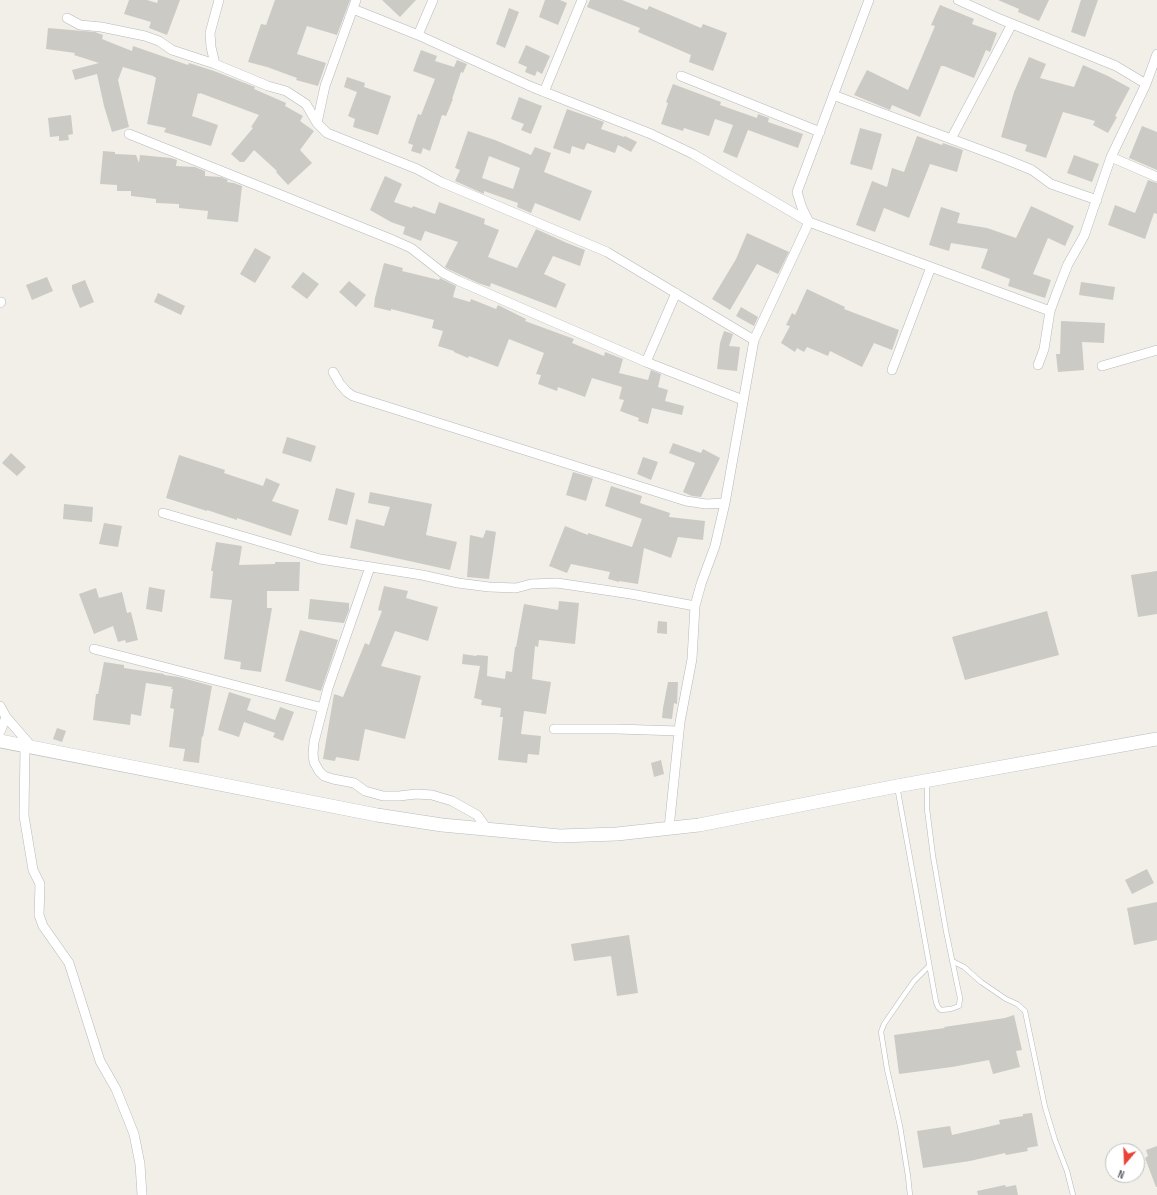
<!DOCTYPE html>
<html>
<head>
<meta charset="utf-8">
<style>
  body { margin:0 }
  #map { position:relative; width:1157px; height:1195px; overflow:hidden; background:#f1efe8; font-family:"Sofia Sans Condensed",sans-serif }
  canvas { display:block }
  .north { position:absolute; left:1105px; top:1143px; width:40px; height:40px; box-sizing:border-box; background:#fff; border:1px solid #bfc1c3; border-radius:50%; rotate:199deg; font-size:11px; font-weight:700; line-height:16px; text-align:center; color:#5f6368 }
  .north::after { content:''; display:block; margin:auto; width:14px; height:18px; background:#ea4335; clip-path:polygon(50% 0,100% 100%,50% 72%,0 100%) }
</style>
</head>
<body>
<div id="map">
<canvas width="1157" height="1195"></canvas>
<div class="north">N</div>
</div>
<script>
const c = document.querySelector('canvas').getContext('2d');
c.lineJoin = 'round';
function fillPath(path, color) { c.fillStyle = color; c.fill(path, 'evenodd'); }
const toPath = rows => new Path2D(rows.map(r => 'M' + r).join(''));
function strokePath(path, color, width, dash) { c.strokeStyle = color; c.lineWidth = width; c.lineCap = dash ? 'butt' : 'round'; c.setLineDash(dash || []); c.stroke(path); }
fillPath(toPath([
  [129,0,147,0,157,3,158,0,180,0,167,35,149,28,151,22,124,14],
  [275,0,350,0,337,35,307,26,297,54,326,63,318,86,296,80,297,78,267,67,248,62,261,24,266,25],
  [382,0,416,0,400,17],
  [545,0,560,0,567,3,558,25,539,17],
  [590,0,622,0,647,10,649,6,701,28,703,24,727,33,713,71,689,62,691,55,638,32,640,28,587,7],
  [998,0,1049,0,1039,21,1018,12,1019,9],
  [1081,0,1098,0,1085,37,1071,32],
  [940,5,974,19,972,24,997,33,990,52,986,50,974,78,944,66,941,66,920,117,892,105,890,110,854,95,867,70,908,90,935,26,931,25],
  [509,8,519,12,505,48,496,44],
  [48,28,95,32,103,35,102,39,132,51,133,46,188,65,189,63,214,71,255,87,254,89,286,103,285,106,303,116,300,121,314,131,300,150,312,163,288,185,276,172,277,171,254,150,244,162,240,162,231,154,253,128,251,127,259,115,200,93,200,94,198,93,192,116,218,125,211,146,164,132,166,128,147,124,156,78,153,76,123,67,118,80,129,127,112,132,104,106,97,74,75,80,72,70,99,63,74,55,75,53,46,49],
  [526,45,550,56,542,74,537,71,535,76,525,72,527,67,518,63],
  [421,50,437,56,435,61,454,67,457,60,467,64,463,73,461,72,452,99,453,99,446,116,442,115,430,151,423,148,421,154,411,151,413,145,408,143,418,114,421,115,435,79,413,71],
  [1029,57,1046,64,1040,78,1074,87,1083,65,1108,76,1130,88,1115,116,1117,117,1108,133,1093,125,1095,121,1063,112,1046,158,1025,151,1027,145,1001,137,1014,92],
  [347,77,365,83,364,87,391,96,378,135,353,127,355,119,348,116,357,92,344,87],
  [673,84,721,102,720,105,757,118,758,114,769,118,768,122,803,134,798,148,748,130,737,158,723,152,733,125,715,119,709,136,684,128,683,131,661,124,668,103,666,102],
  [519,97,542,106,531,134,521,130,524,124,511,119],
  [567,109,604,122,601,129,624,137,625,136,637,142,631,152,618,145,615,153,587,143,584,150,572,146,570,154,553,148],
  [71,115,73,134,68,135,69,140,59,141,59,136,50,137,48,118],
  [1142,126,1157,132,1157,170,1129,158],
  [860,128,882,134,872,170,850,164],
  [468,131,495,140,531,155,535,147,551,153,544,172,592,191,580,221,535,203,531,213,517,207,518,203,484,191,484,194,455,181,460,170,455,168],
  [489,156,520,168,513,189,482,178],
  [917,136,942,145,943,143,963,150,957,172,930,164,909,218,884,208,875,232,856,225,872,181,887,187,892,168,904,172],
  [103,151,115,152,115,154,136,155,139,163,140,155,171,158,177,160,176,166,195,167,205,171,205,176,221,177,228,180,227,182,234,183,242,186,238,222,207,219,208,211,179,208,179,204,156,203,156,199,131,196,131,191,117,191,117,185,100,184],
  [1074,155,1099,164,1092,182,1067,173],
  [385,176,402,184,394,202,412,208,413,206,435,214,439,202,485,219,484,224,499,230,488,257,517,268,536,229,567,243,585,250,580,266,553,256,544,274,566,284,556,308,491,283,490,287,478,283,446,268,445,267,458,242,425,231,421,241,403,234,405,227,391,222,370,210],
  [1148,180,1157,183,1157,214,1154,213,1145,239,1108,225,1115,205,1135,213],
  [1031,206,1074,226,1065,246,1048,238,1033,274,1051,280,1045,298,1008,286,1010,279,981,268,988,249,951,243,949,251,929,245,941,207,960,213,957,223,987,228,1016,238],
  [747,233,789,252,778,274,757,264,730,310,712,299,736,259],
  [255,248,271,257,255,283,240,274],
  [384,263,403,268,402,271,439,280,440,278,456,286,453,297,470,302,471,299,496,309,498,305,526,319,525,321,574,339,572,343,604,356,605,352,623,359,619,373,648,380,651,370,661,374,658,387,668,390,665,401,684,406,682,415,652,408,648,424,638,421,639,418,620,411,624,400,619,399,622,387,592,378,585,397,558,387,557,391,538,384,541,375,536,374,544,353,509,339,498,367,469,356,468,358,454,352,454,351,438,346,443,331,432,328,434,320,391,309,391,311,374,307,375,298],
  [303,272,319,284,307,299,291,287],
  [47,277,53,291,32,300,26,285],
  [85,280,94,302,80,308,72,289,72,285],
  [349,281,366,295,356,307,339,292],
  [1081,282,1115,287,1113,300,1079,295],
  [807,289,845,307,844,309,899,330,892,350,874,343,862,367,830,351,828,356,807,347,804,352,797,348,795,352,781,343,790,326,786,325,792,313,795,315],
  [158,293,185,306,181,315,154,302],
  [741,307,758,317,754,326,736,316],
  [1061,321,1105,323,1104,343,1082,342,1084,370,1058,372,1056,354,1060,354],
  [724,331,733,334,729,346,740,347,737,371,717,369,720,343],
  [287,437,316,446,311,462,282,453],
  [673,443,701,453,703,449,720,458,701,497,692,496,683,492,695,463,669,453],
  [11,453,26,467,17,476,2,463],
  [179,455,225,470,224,473,263,486,266,478,280,484,272,501,299,510,291,536,237,518,237,520,207,510,207,511,166,498],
  [643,457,658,462,651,480,637,474],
  [573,472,593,478,586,501,566,495],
  [611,486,642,496,640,503,670,513,669,517,705,521,703,540,678,537,671,558,644,548,638,584,619,581,619,582,608,579,610,572,571,564,567,573,549,566,565,526,588,535,588,533,632,547,642,519,605,506],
  [336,488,355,493,347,525,328,520],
  [370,492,432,504,426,535,457,542,450,570,350,548,356,519,384,526,390,507,368,503],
  [64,504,93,507,92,522,63,519],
  [104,523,122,526,118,547,99,544],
  [486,530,496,532,489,579,467,577,470,535,483,538],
  [216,542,242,546,239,565,275,564,275,562,300,562,299,591,267,591,267,608,272,608,261,672,240,669,241,662,224,659,232,600,210,598,213,571,211,571],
  [1157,571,1157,614,1138,617,1131,575],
  [384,586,408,591,406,598,438,607,428,641,395,631,381,666,421,676,405,739,365,729,359,761,336,757,335,761,323,759,334,694,343,697,365,643,369,645,382,611,378,610],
  [149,587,165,590,162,612,146,609],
  [96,588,99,598,122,592,127,613,131,612,138,640,126,643,125,640,118,642,113,626,94,634,79,594],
  [310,599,349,603,349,610,344,623,308,619],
  [559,601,579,603,575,644,539,640,538,647,535,646,532,679,551,682,546,714,524,711,521,734,541,736,539,755,528,754,527,763,498,760,503,717,500,717,501,708,481,705,482,700,474,698,480,666,462,664,463,654,476,656,477,655,488,656,487,676,505,679,506,671,512,672,515,647,516,647,524,604,558,610],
  [1047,611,1059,655,965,680,952,637],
  [658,621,667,622,667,634,657,633],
  [300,630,338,640,321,691,285,681],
  [104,662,124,665,124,668,164,674,164,675,179,677,212,686,203,737,202,736,199,763,183,761,185,749,169,747,174,709,170,708,173,689,171,689,172,687,146,683,141,716,131,714,130,725,93,720,96,694,98,694],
  [668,682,678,682,677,704,674,703,672,719,662,718,663,708],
  [229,692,251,699,247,710,275,720,280,707,294,712,283,741,273,737,275,733,244,722,239,737,218,730],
  [57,728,66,731,62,742,53,739],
  [661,760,664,774,654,777,651,763],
  [1147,869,1154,883,1132,894,1125,880],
  [1157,902,1157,940,1134,945,1127,908],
  [629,935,638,993,617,996,611,956,574,961,571,944],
  [1014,1015,1022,1050,1016,1051,1020,1067,993,1074,989,1060,952,1067,899,1074,894,1035,945,1028,944,1027,1005,1018],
  [1032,1113,1038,1146,1027,1148,1028,1151,1006,1155,1005,1153,970,1161,923,1168,917,1131,950,1126,952,1135,1000,1124,999,1120,1023,1116,1023,1114],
  [1157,1146,1157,1187,1156,1187,1145,1158,1148,1156,1146,1150],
  [1005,1185,1006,1187,1016,1185,1018,1195,978,1195,977,1191]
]), '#cccac5');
const lane = toPath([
  [897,786,936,1002,938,1007,941,1010,951,1009,959,1006,960,998,946,931,933,856,927,809,927,782],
  [952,961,964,967,981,982,1006,999,1017,1004,1025,1011,1045,1107,1055,1140,1067,1171,1073,1195],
  [910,1195,908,1176,900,1126,887,1069,881,1032,884,1024,902,998,914,981,929,966]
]);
const street = toPath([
  [958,0,1000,19,1116,66,1146,84],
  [353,9,418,35,532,87,651,134,693,154,809,222,1050,311],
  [67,18,80,25,101,27,145,36,159,41,172,50,215,64,268,86,286,91,306,104,317,123,327,133,417,169,441,182,607,252,754,340,725,503,715,546,701,584,695,606,692,659,680,722,669,828],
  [418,35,433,0],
  [215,64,211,47,210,33,219,0],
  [681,76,820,132],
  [544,92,582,0],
  [833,95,1005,159,1032,170,1051,184,1097,200],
  [317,123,325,86,356,0],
  [129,134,393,240,411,248,443,273,459,281,646,362,743,400],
  [951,139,1012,24],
  [1111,157,1157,177],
  [0,303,1,302],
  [754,340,809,222,802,208,797,192,869,0],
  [646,362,676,293],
  [1038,365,1044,349,1050,311,1057,292,1068,264,1084,236,1111,157,1146,84,1157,54],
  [1102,366,1157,350],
  [892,370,931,267],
  [333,372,340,384,347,392,353,396,686,501,706,504,725,503],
  [163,513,320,559,422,575,458,583,489,587,516,588,531,584,557,583,631,594,695,606],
  [370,567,328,688,314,742,313,754,314,762,319,771,324,776,333,779,354,783,365,791,383,796,399,796,416,794,432,795,452,801,477,815,488,830],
  [94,649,323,708],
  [0,706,6,717,32,747],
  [554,729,616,729,679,731],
  [0,732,6,717],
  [25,746,24,816,33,870,40,884,39,915,43,926,69,963,100,1061,116,1089,134,1134,140,1164,142,1195]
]);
const secondary = toPath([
  [0,741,377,815,442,825,560,836,617,834,699,825,897,786,1157,739]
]);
strokePath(lane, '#b5b8bc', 5.5);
strokePath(street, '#b5b8bc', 10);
strokePath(secondary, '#b6babf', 14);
strokePath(lane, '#fff', 4.5);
strokePath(street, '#fff', 9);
strokePath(secondary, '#fff', 13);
</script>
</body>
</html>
